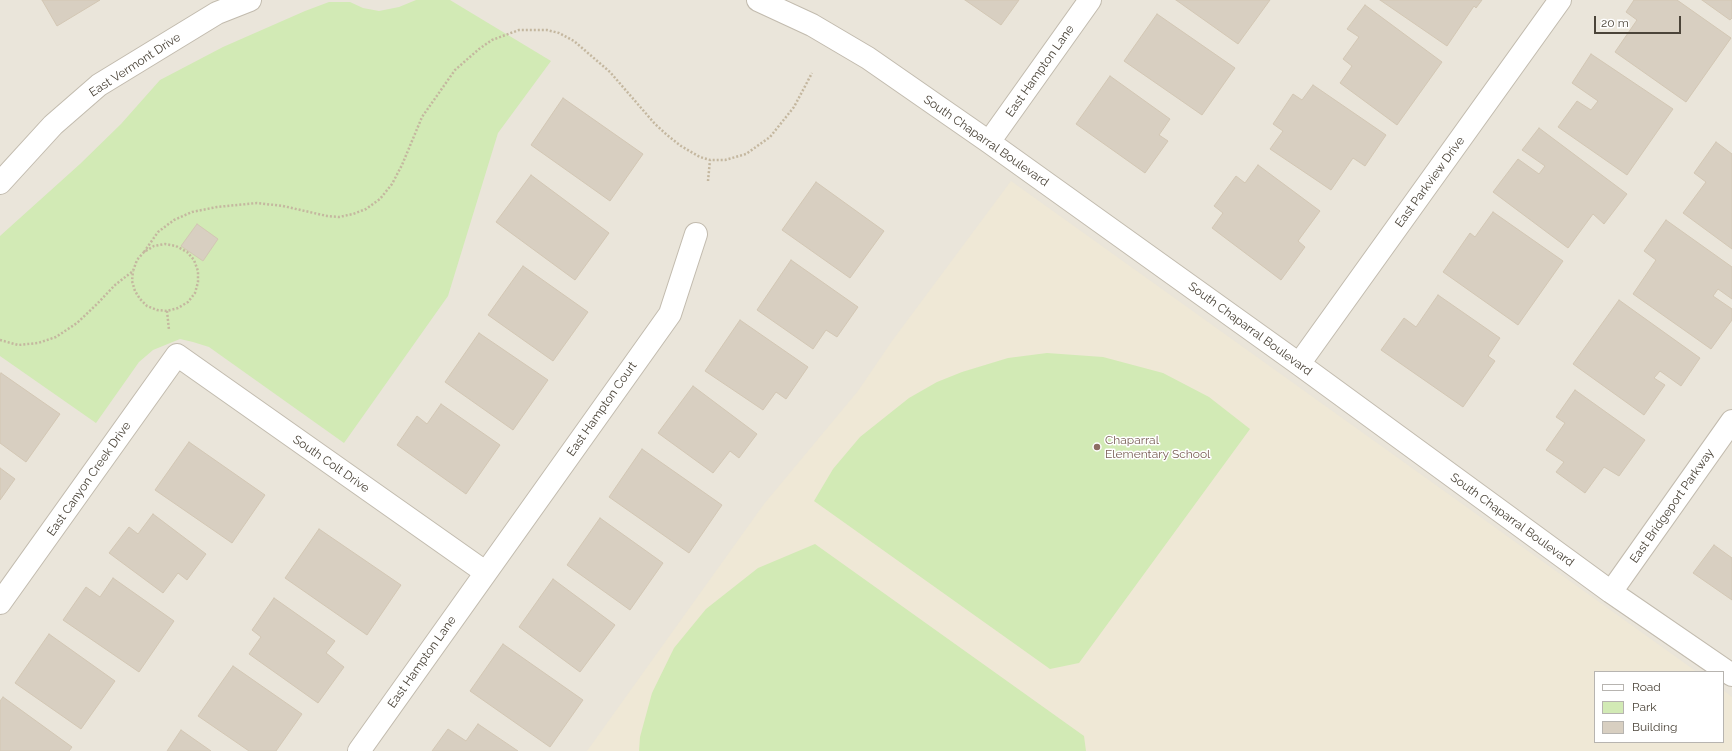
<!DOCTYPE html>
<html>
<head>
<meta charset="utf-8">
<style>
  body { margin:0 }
  #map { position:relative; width:1732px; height:751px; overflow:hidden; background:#f6f3ec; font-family:Raleway,sans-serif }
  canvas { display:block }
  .legend { position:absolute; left:1594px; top:671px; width:130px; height:72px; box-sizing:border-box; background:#fff; border:1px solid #b7b4b0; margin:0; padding:5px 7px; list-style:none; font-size:12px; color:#4b4439 }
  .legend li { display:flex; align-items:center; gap:8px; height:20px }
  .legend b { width:20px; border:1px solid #b7b4b0 }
  .scale { position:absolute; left:1594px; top:16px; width:87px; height:18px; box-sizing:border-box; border:2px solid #4b4439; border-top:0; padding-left:5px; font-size:12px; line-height:14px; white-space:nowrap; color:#4b4439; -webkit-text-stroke:3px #fff; paint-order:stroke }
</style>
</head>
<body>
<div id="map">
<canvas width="1732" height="751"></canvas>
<ul class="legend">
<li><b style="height:5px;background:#fff"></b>Road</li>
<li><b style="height:11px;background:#d2eab5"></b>Park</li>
<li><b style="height:11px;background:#d8cfc1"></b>Building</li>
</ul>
<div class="scale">20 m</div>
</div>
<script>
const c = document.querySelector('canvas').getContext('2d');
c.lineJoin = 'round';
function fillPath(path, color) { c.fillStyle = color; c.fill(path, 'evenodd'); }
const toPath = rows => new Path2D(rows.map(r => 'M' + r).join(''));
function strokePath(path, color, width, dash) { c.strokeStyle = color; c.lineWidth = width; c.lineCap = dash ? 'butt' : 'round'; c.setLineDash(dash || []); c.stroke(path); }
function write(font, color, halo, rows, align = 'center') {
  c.font = font + ' Raleway,sans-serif'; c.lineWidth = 3; c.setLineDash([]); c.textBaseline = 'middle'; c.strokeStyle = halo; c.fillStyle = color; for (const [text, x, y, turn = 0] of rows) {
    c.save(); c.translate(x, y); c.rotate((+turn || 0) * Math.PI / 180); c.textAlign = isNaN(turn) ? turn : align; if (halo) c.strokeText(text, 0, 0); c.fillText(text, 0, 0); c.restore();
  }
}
fillPath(toPath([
  [0,0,1732,0,1732,751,0,751],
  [1595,672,1723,672,1723,742,1595,742]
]), '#eae5da');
fillPath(toPath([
  [1011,181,1697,672,1595,672,1595,742,1723,742,1723,690,1732,697,1732,751,587,751,764,504,858,391,892,341]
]), '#efe8d6');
fillPath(toPath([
  [416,0,450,0,551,61,498,133,448,296,344,443,209,347,193,342,180,339,153,350,139,362,96,423,0,356,0,236,80,164,121,124,160,80,223,47,305,11,329,2,350,2,363,8,379,11,399,7],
  [1047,353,1103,357,1163,373,1209,397,1250,429,1079,663,1050,669,814,501,833,469,860,437,909,398,937,382,962,372,1008,358],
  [815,544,1084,736,1086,751,639,751,640,737,652,693,674,648,706,609,758,568]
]), '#d2eab5');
const building = toPath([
  [42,0,100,0,57,26,42,0],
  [965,0,1019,0,1001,25,965,0],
  [1176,0,1270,0,1238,44,1176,0],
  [1380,0,1482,0,1476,8,1474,6,1447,46,1380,0],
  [1634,0,1677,0,1731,38,1686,102,1615,52,1637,20,1626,12,1634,0],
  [1702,0,1732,0,1732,18,1730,20,1702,0],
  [1365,5,1442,62,1397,125,1340,83,1352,66,1343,59,1359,37,1347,29,1365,5],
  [1157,14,1235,68,1202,115,1124,61,1157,14],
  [1591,54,1673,109,1627,175,1558,127,1577,101,1591,110,1598,101,1572,83,1591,54],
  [1110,76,1170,119,1159,135,1168,141,1145,173,1076,124,1110,76],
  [1313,85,1386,135,1365,166,1353,158,1331,190,1270,149,1283,131,1273,124,1293,94,1302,100,1313,85],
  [563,98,643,154,610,201,531,145,563,98],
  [1539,128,1627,194,1604,224,1593,214,1568,248,1493,192,1518,159,1539,174,1545,166,1522,150,1539,128],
  [1716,142,1732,154,1732,249,1683,213,1706,182,1694,173,1716,142],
  [1258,165,1320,211,1298,241,1305,247,1281,280,1212,228,1223,213,1214,206,1236,176,1245,183,1258,165],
  [531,175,609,233,575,280,496,222,531,175],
  [816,182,884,231,850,278,782,230,816,182],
  [1493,212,1563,261,1518,325,1443,272,1470,233,1475,237,1493,212],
  [1666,220,1732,267,1732,299,1718,289,1713,296,1732,309,1732,320,1711,349,1633,294,1656,260,1644,251,1666,220],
  [197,224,218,239,203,261,181,246,197,224],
  [791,260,858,307,837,337,826,330,813,349,757,310,791,260],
  [523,266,588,312,553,361,488,315,523,266],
  [1438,295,1500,338,1488,356,1495,361,1463,407,1381,350,1404,318,1416,327,1438,295],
  [1619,300,1700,358,1681,386,1660,371,1654,378,1665,385,1644,415,1573,364,1619,300],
  [740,320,808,367,786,399,776,392,763,410,705,371,740,320],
  [479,333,548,380,513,430,445,382,479,333],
  [1,373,60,414,26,462,0,443,0,375,1,373],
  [693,386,757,434,739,458,730,451,713,473,658,433,693,386],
  [1575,390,1645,440,1619,476,1604,467,1585,493,1556,472,1564,462,1546,450,1565,423,1556,417,1575,390],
  [441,404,500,445,466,494,397,445,417,416,427,424,441,404],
  [189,442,265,495,232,543,155,490,189,442],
  [642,449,722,505,689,553,609,497,642,449],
  [0,468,15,479,0,500,0,468],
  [153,514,206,554,187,580,178,573,163,593,109,553,129,527,138,534,153,514],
  [600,518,663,563,630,610,567,565,600,518],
  [319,529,401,585,367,635,285,578,319,529],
  [1714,545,1732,558,1732,600,1693,573,1714,545],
  [113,578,174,621,139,672,63,620,86,587,100,597,113,578],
  [553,579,615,625,580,672,519,627,553,579],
  [274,598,335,641,326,653,344,667,318,703,249,654,261,637,252,630,274,598],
  [49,634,115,681,81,729,15,683,49,634],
  [503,644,583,700,550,747,470,691,503,644],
  [233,666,302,714,276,751,249,751,198,716,233,666],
  [3,697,72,747,69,751,0,751,0,701,3,697],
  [478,724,518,751,432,751,448,729,466,741,478,724],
  [181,730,211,751,167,751,181,730]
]);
fillPath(building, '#d8cfc1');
strokePath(building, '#d3c7b4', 1);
const minor = toPath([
  [758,0,812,25,868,58,989,142,1299,364,1611,592,1732,675],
  [989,142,1090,0],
  [0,183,53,125,99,85,217,13,250,0],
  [1299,364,1560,0],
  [1611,592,1732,421],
  [0,603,177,355,485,572],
  [359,751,670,314,696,234]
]);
strokePath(minor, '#c2bbae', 24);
strokePath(toPath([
  [708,181,710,160],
  [144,252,158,232,174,220,192,212,217,207,257,203,283,206,327,216,339,217,353,214,366,209,380,199,392,184,402,165,422,117,455,70,479,49,492,40,519,30,547,30,559,33,574,41,610,72,655,124,667,135,681,146,700,157,710,160,725,160,746,154,770,137,794,107,812,73],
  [167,311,169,330],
  [0,340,18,345,38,343,56,337,77,323,97,304,115,285,133,271,137,260,144,252,154,246,165,244,176,246,187,252,194,260,198,271,198,282,195,293,188,302,178,308,167,311,157,310,147,306,140,299,135,291,132,281,133,271]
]), '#c4b79f', 2.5, [2, 2]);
strokePath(minor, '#fff', 22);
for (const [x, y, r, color] of [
  [1097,447,4,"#8d6e63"]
]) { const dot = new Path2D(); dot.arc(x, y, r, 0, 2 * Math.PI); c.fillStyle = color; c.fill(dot); strokePath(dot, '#fff', 1.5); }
write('12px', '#4b4439', '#fff', [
  ["East Vermont Drive",135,65,-33],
  ["East Hampton Lane",1040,71,-55],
  ["South Chaparral Boulevard",986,141,35],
  ["East Parkview Drive",1430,182,-54],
  ["South Chaparral Boulevard",1250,329,36],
  ["East Hampton Court",602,409,-55],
  ["South Colt Drive",331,464,35],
  ["East Canyon Creek Drive",89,479,-55],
  ["East Bridgeport Parkway",1672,506,-55],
  ["South Chaparral Boulevard",1512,520,36],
  ["East Hampton Lane",422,662,-55]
]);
write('12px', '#785e54', '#fff', [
  ["Chaparral",1105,440],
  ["Elementary School",1105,454]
], 'left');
</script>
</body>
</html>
